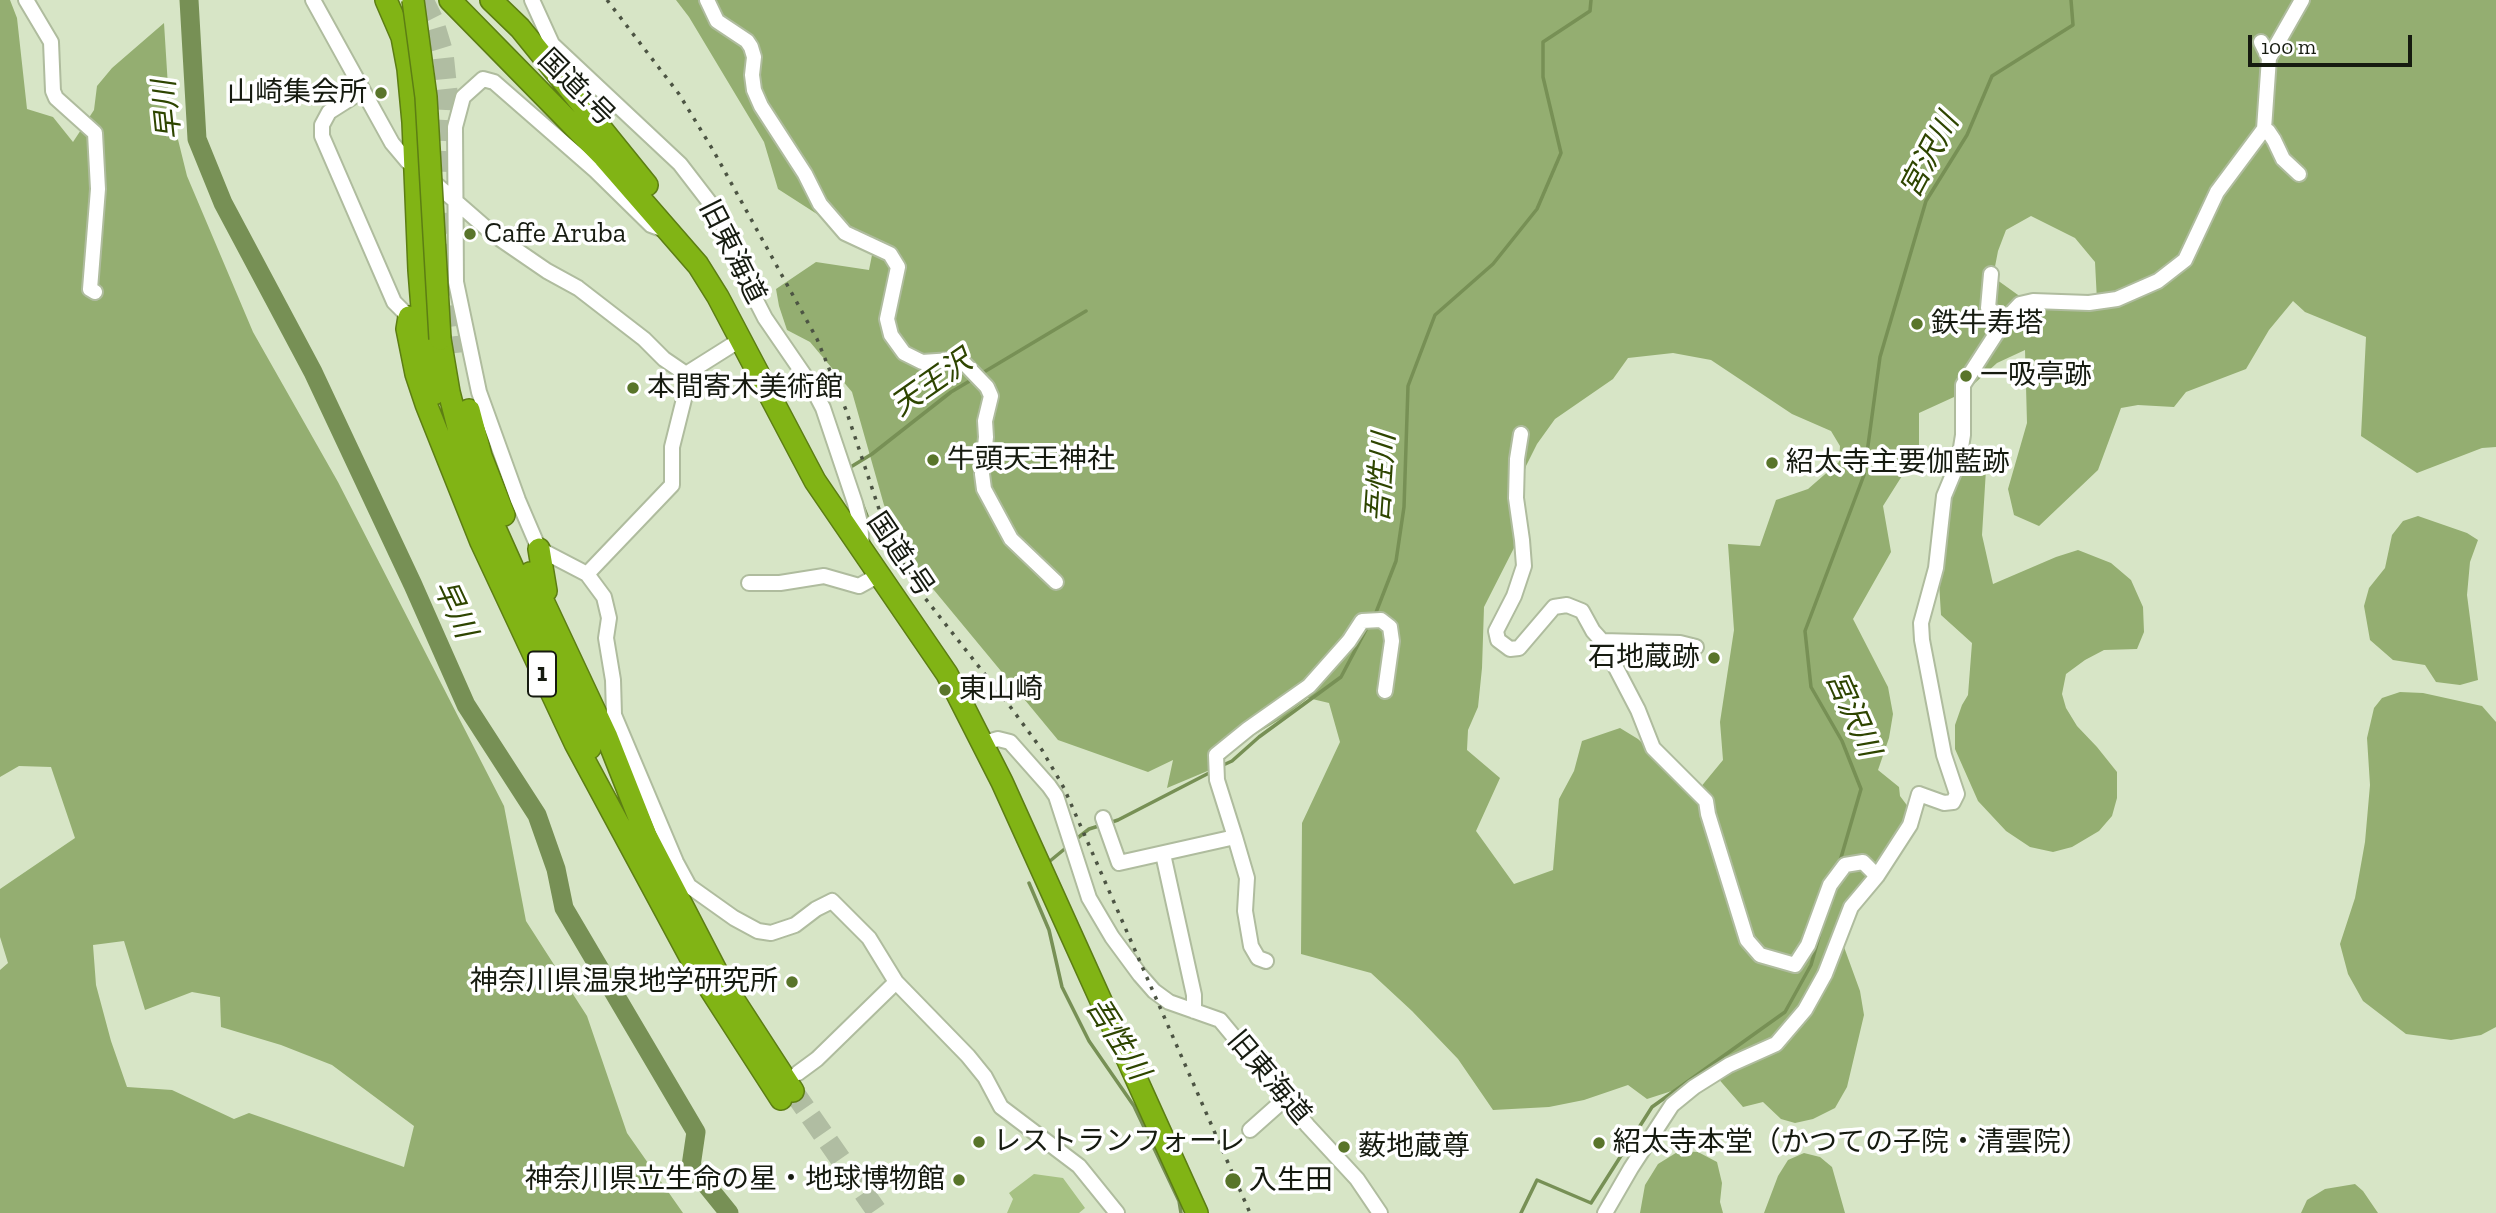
<!DOCTYPE html>
<html>
<head>
<meta charset="utf-8">
<style>
  body { margin:0 }
  #map { position:relative; width:2496px; height:1213px; overflow:hidden; background:#d7e5c6; font-family:"Zilla Slab",serif }
  canvas { display:block }
  .scale { position:absolute; left:2248px; top:35px; width:164px; height:32px; box-sizing:border-box; border:4px solid #161b10; border-top:0; padding-left:9px; font-size:21px; line-height:24px; white-space:nowrap; color:#161b10; -webkit-text-stroke:5px #fff; paint-order:stroke }
</style>
</head>
<body>
<div id="map">
<canvas width="2496" height="1213"></canvas>
<div class="scale">100 m</div>
</div>
<script>
const c = document.querySelector('canvas').getContext('2d');
c.lineJoin = 'round';
function fillPath(path, color) { c.fillStyle = color; c.fill(path, 'evenodd'); }
const toPath = rows => new Path2D(rows.map(r => 'M' + r).join(''));
function strokePath(path, color, width, dash) { c.strokeStyle = color; c.lineWidth = width; c.lineCap = dash ? 'butt' : 'round'; c.setLineDash(dash || []); c.stroke(path); }
function write(font, color, halo, rows, align = 'center') {
  c.font = font + ' "Zilla Slab","Noto Sans JP",serif'; c.lineWidth = 7; c.setLineDash([]); c.textBaseline = 'middle'; c.strokeStyle = halo; c.fillStyle = color; for (const [text, x, y, turn = 0] of rows) {
    c.save(); c.translate(x, y); c.rotate((+turn || 0) * Math.PI / 180); c.textAlign = isNaN(turn) ? turn : align; if (halo) c.strokeText(text, 0, 0); c.fillText(text, 0, 0); c.restore();
  }
}
fillPath(toPath([
  [1034,1174,1063,1178,1085,1208,1079,1213,1007,1213,1013,1199,1009,1193]
]), '#a6c183');
fillPath(toPath([
  [0,0,10,0,17,18,27,109,53,117,73,142,94,110,97,86,112,68,164,23,169,103,187,176,253,332,338,482,504,806,526,921,587,1016,627,1133,683,1213,0,1213,0,970,8,963,0,937,0,889,75,838,51,767,19,766,0,777],
  [124,941,145,1010,192,992,220,997,221,1027,281,1045,332,1065,414,1126,404,1167,249,1113,234,1119,172,1090,127,1087,111,1041,96,985,93,945],
  [676,0,2496,0,2496,447,2482,448,2417,473,2361,436,2366,337,2305,312,2293,301,2269,330,2246,369,2186,392,2174,407,2138,405,2121,408,2098,470,2039,526,2014,515,2008,489,2027,423,2025,350,1997,363,1965,392,1919,413,1919,449,1883,506,1891,552,1853,619,1888,687,1893,714,1889,738,1878,770,1899,787,1900,796,1909,808,1901,831,1845,910,1844,947,1860,991,1864,1015,1847,1087,1835,1108,1813,1119,1795,1123,1781,1119,1763,1102,1743,1107,1716,1076,1699,1072,1678,1089,1647,1099,1628,1085,1584,1100,1549,1107,1493,1110,1458,1059,1412,1011,1371,973,1301,954,1302,823,1340,742,1329,703,1308,698,1284,717,1244,741,1217,767,1167,788,1173,760,1148,772,1058,740,924,578,884,505,852,392,810,342,787,330,779,306,776,289,816,262,869,270,873,250,778,189,764,142,689,17],
  [2031,216,2075,238,2095,262,2097,301,2032,305,1993,277,1998,251,2006,230],
  [1673,353,1711,360,1792,414,1831,431,1840,446,1839,462,1808,489,1776,500,1760,546,1728,544,1734,630,1720,722,1723,760,1695,794,1638,739,1620,728,1582,741,1574,771,1559,799,1553,870,1514,884,1476,831,1500,778,1467,750,1468,730,1478,707,1482,668,1484,607,1516,544,1518,496,1526,466,1537,444,1555,419,1613,379,1628,358],
  [1987,453,1982,535,1993,584,2056,557,2078,550,2111,563,2131,580,2143,607,2144,632,2137,649,2104,650,2085,660,2066,674,2062,694,2066,708,2077,726,2097,747,2117,772,2117,798,2112,816,2099,831,2072,847,2053,852,2030,847,2006,831,1978,801,1955,749,1955,725,1962,705,1968,695,1972,643,1941,615,1937,549,1948,478],
  [2418,516,2467,533,2478,540,2470,562,2467,595,2478,680,2460,685,2436,682,2425,665,2393,660,2370,640,2364,606,2369,588,2385,568,2392,535,2403,521],
  [2400,692,2423,693,2482,706,2496,722,2496,1027,2481,1035,2451,1040,2406,1034,2363,1001,2348,974,2340,944,2355,898,2365,842,2370,785,2367,738,2374,708,2382,698],
  [1679,1151,1698,1152,1717,1162,1722,1183,1720,1202,1723,1213,1640,1213,1645,1185,1658,1164],
  [1804,1153,1820,1157,1832,1167,1845,1213,1764,1213,1778,1176,1788,1160],
  [2355,1184,2363,1191,2378,1213,2301,1213,2307,1200,2325,1189]
]), '#94ae71');
strokePath(toPath([
  [979,375,1086,311],
  [849,468,872,454,951,392,973,379],
  [861,501,867,516],
  [1375,615,1396,561,1404,507,1408,386,1435,315,1493,264,1537,209,1561,153,1543,77,1543,42,1590,11,1591,0],
  [1221,766,1232,761,1259,737,1341,677,1369,624],
  [1109,823,1118,820,1211,772],
  [1075,840,1089,829,1102,825],
  [1050,861,1067,847],
  [1840,861,1861,789,1842,741,1811,687,1805,631,1864,475,1880,357,1926,201,1967,135,1992,76,2073,25,2071,0],
  [1029,883,1049,930,1062,987,1089,1041,1134,1106,1179,1201,1181,1213],
  [1521,1213,1537,1180,1591,1203,1652,1107,1785,1012,1811,965,1822,926]
]), '#779055', 3.5);
strokePath(toPath([
  [189,0,197,139,223,203,313,372,413,585,466,705,537,815,556,869,564,908,696,1132,691,1166,729,1213]
]), '#779055', 19);
strokePath(toPath([
  [423,0,433,20,443,53,447,91,443,175,446,269,456,353],
  [793,1091,878,1213]
]), '#b0bda2', 21, [21, 10]);
const minor = toPath([
  [26,0,51,42,53,91,56,98,95,133,98,189,90,289,95,292],
  [313,0,392,143,408,162],
  [532,0,552,44,680,164,720,216,744,277,765,318,811,385,823,408,855,503,860,523,862,547],
  [707,0,717,21,747,41,751,47,754,57,752,75,754,90,761,106,805,174,820,204,845,233,890,254,898,267,887,319,891,335,904,353,922,362,952,360,963,362,987,387,991,396,985,421,986,437,982,474,984,489,1011,539,1056,582],
  [2261,42,2269,58],
  [362,91,329,112,322,125,322,136,394,302,409,317,415,318],
  [2264,129,2268,131,2274,140,2283,159,2299,174],
  [438,186,493,234,547,271,578,288,644,339,664,359,686,374],
  [659,228,651,225,596,171,494,82,483,79,463,97,455,127,456,282,479,392,518,500,539,549,587,574,604,597,609,618,606,638,613,680,614,715,676,862,689,886,734,918,758,931,771,933,795,925,816,909,832,901,869,938,896,982,968,1056,985,1077,1001,1107,1079,1166,1117,1213],
  [1991,274,1988,308,2005,320],
  [1521,434,1517,459,1516,498,1522,540,1524,566,1514,596,1496,631,1498,640,1510,649,1519,648,1554,607,1567,605,1582,611,1593,631,1602,641,1638,710,1653,748,1706,801,1708,814,1747,940,1760,955,1795,965,1808,945,1830,885,1845,865,1863,862,1877,876],
  [587,574,672,485,672,447,687,387,686,374,740,340],
  [749,583,780,583,824,576,859,586,879,575],
  [1602,641,1680,643,1696,647],
  [984,743,998,739,1010,742,1049,786,1056,796,1089,898,1112,937,1140,975,1154,991,1169,1002,1220,1020,1308,1126,1357,1179,1380,1213],
  [1103,818,1119,863,1235,837,1217,780,1216,755,1248,729,1309,686,1349,641,1362,621,1381,620,1390,627,1392,641,1385,691],
  [1235,837,1247,878,1245,911,1251,946,1258,958,1266,961],
  [1163,854,1194,995,1194,1011],
  [798,1073,817,1059,896,982],
  [1250,1130,1286,1098],
  [1605,1213,1631,1168,1672,1105,1694,1087,1729,1065,1776,1044,1805,1010,1825,974,1851,907,1877,876,1910,825,1919,794,1944,803,1953,802,1957,794,1944,755,1922,640,1921,623,1936,568,1944,496,1959,460,1963,435,1963,385,2005,320,2020,304,2033,301,2089,303,2117,299,2158,281,2185,260,2217,192,2264,129,2269,58,2302,0]
]);
const highway = toPath([
  [386,0,402,37,408,69,413,122,419,270,424,334,434,394],
  [450,0,604,157,698,265,718,297,815,481,947,674,1002,782,1197,1213],
  [491,0,520,28,647,185],
  [409,317,407,329,416,374,426,404,481,542,575,743,694,964,781,1099],
  [440,339,449,392,462,443,477,488,576,709,590,748],
  [469,410,481,456,504,515],
  [539,549,546,591],
  [530,573,607,737,645,833],
  [639,822,721,980,793,1091]
]);
strokePath(minor, '#afbc9e', 18);
strokePath(highway, '#5c7e13', 24);
strokePath(minor, '#fff', 14);
strokePath(highway, '#81b415', 21);
strokePath(toPath([
  [607,0,679,94,713,150,817,339,846,410,886,530,914,584,1012,709,1042,750,1064,788,1250,1213]
]), '#4c5443', 3.5, [3.5, 7]);
const highwayBridge = toPath([
  [413,0,426,97,440,339]
]);
strokePath(highwayBridge, '#5c7e13', 24, []);
strokePath(highwayBridge, '#81b415', 21);
for (const [x, y, r, color] of [
  [381,93,7,"#59752a"],
  [470,234,7,"#59752a"],
  [1917,324,7,"#59752a"],
  [1966,376,7,"#59752a"],
  [633,388,7,"#59752a"],
  [933,460,7,"#59752a"],
  [1772,463,7,"#59752a"],
  [1714,658,7,"#59752a"],
  [945,690,7,"#59752a"],
  [792,982,7,"#59752a"],
  [979,1142,7,"#59752a"],
  [1599,1143,7,"#59752a"],
  [1344,1147,7,"#59752a"],
  [959,1180,7,"#59752a"],
  [1233,1181,9,"#59752a"]
]) { const dot = new Path2D(); dot.arc(x, y, r, 0, 2 * Math.PI); c.fillStyle = color; c.fill(dot); strokePath(dot, '#fff', 2.5); }
for (const [x, y, w] of [
  [542,674,28]
]) { const box = new Path2D(); box.roundRect(x - w / 2, y - 22.5, w, 45, 5); c.fillStyle = '#fff'; c.fill(box); strokePath(box, '#161b10', 2); }
write('bold 26px', '#161b10', null, [
  ["1",542,674]
]);
write('28px', '#161b10', '#fff', [
  ["国道1号",576,88,45],
  ["旧東海道",732,252,63],
  ["国道1号",900,555,56],
  ["旧東海道",1269,1078,50]
]);
write('28px', '#161b10', '#fff', [
  ["山崎集会所",367,93,"right"],
  ["Caffe Aruba",484,234],
  ["鉄牛寿塔",1931,324],
  ["一吸亭跡",1980,376],
  ["本間寄木美術館",647,388],
  ["牛頭天王神社",947,460],
  ["紹太寺主要伽藍跡",1786,463],
  ["石地蔵跡",1700,658,"right"],
  ["東山崎",959,690],
  ["神奈川県温泉地学研究所",778,982,"right"],
  ["レストランフォーレ",993,1142],
  ["紹太寺本堂（かつての子院・清雲院）",1613,1143],
  ["薮地蔵尊",1358,1147],
  ["神奈川県立生命の星・地球博物館",945,1180,"right"],
  ["入生田",1249,1181]
], 'left');
write('italic 30px', '#2e4500', '#fff', [
  ["早川",168,110,-96],
  ["宮沢川",1930,156,-62],
  ["天王沢",932,384,-35],
  ["吾性川",1382,478,-86],
  ["早川",454,609,65],
  ["宮沢川",1852,714,66],
  ["吾性川",1117,1039,58]
]);
</script>
</body>
</html>
